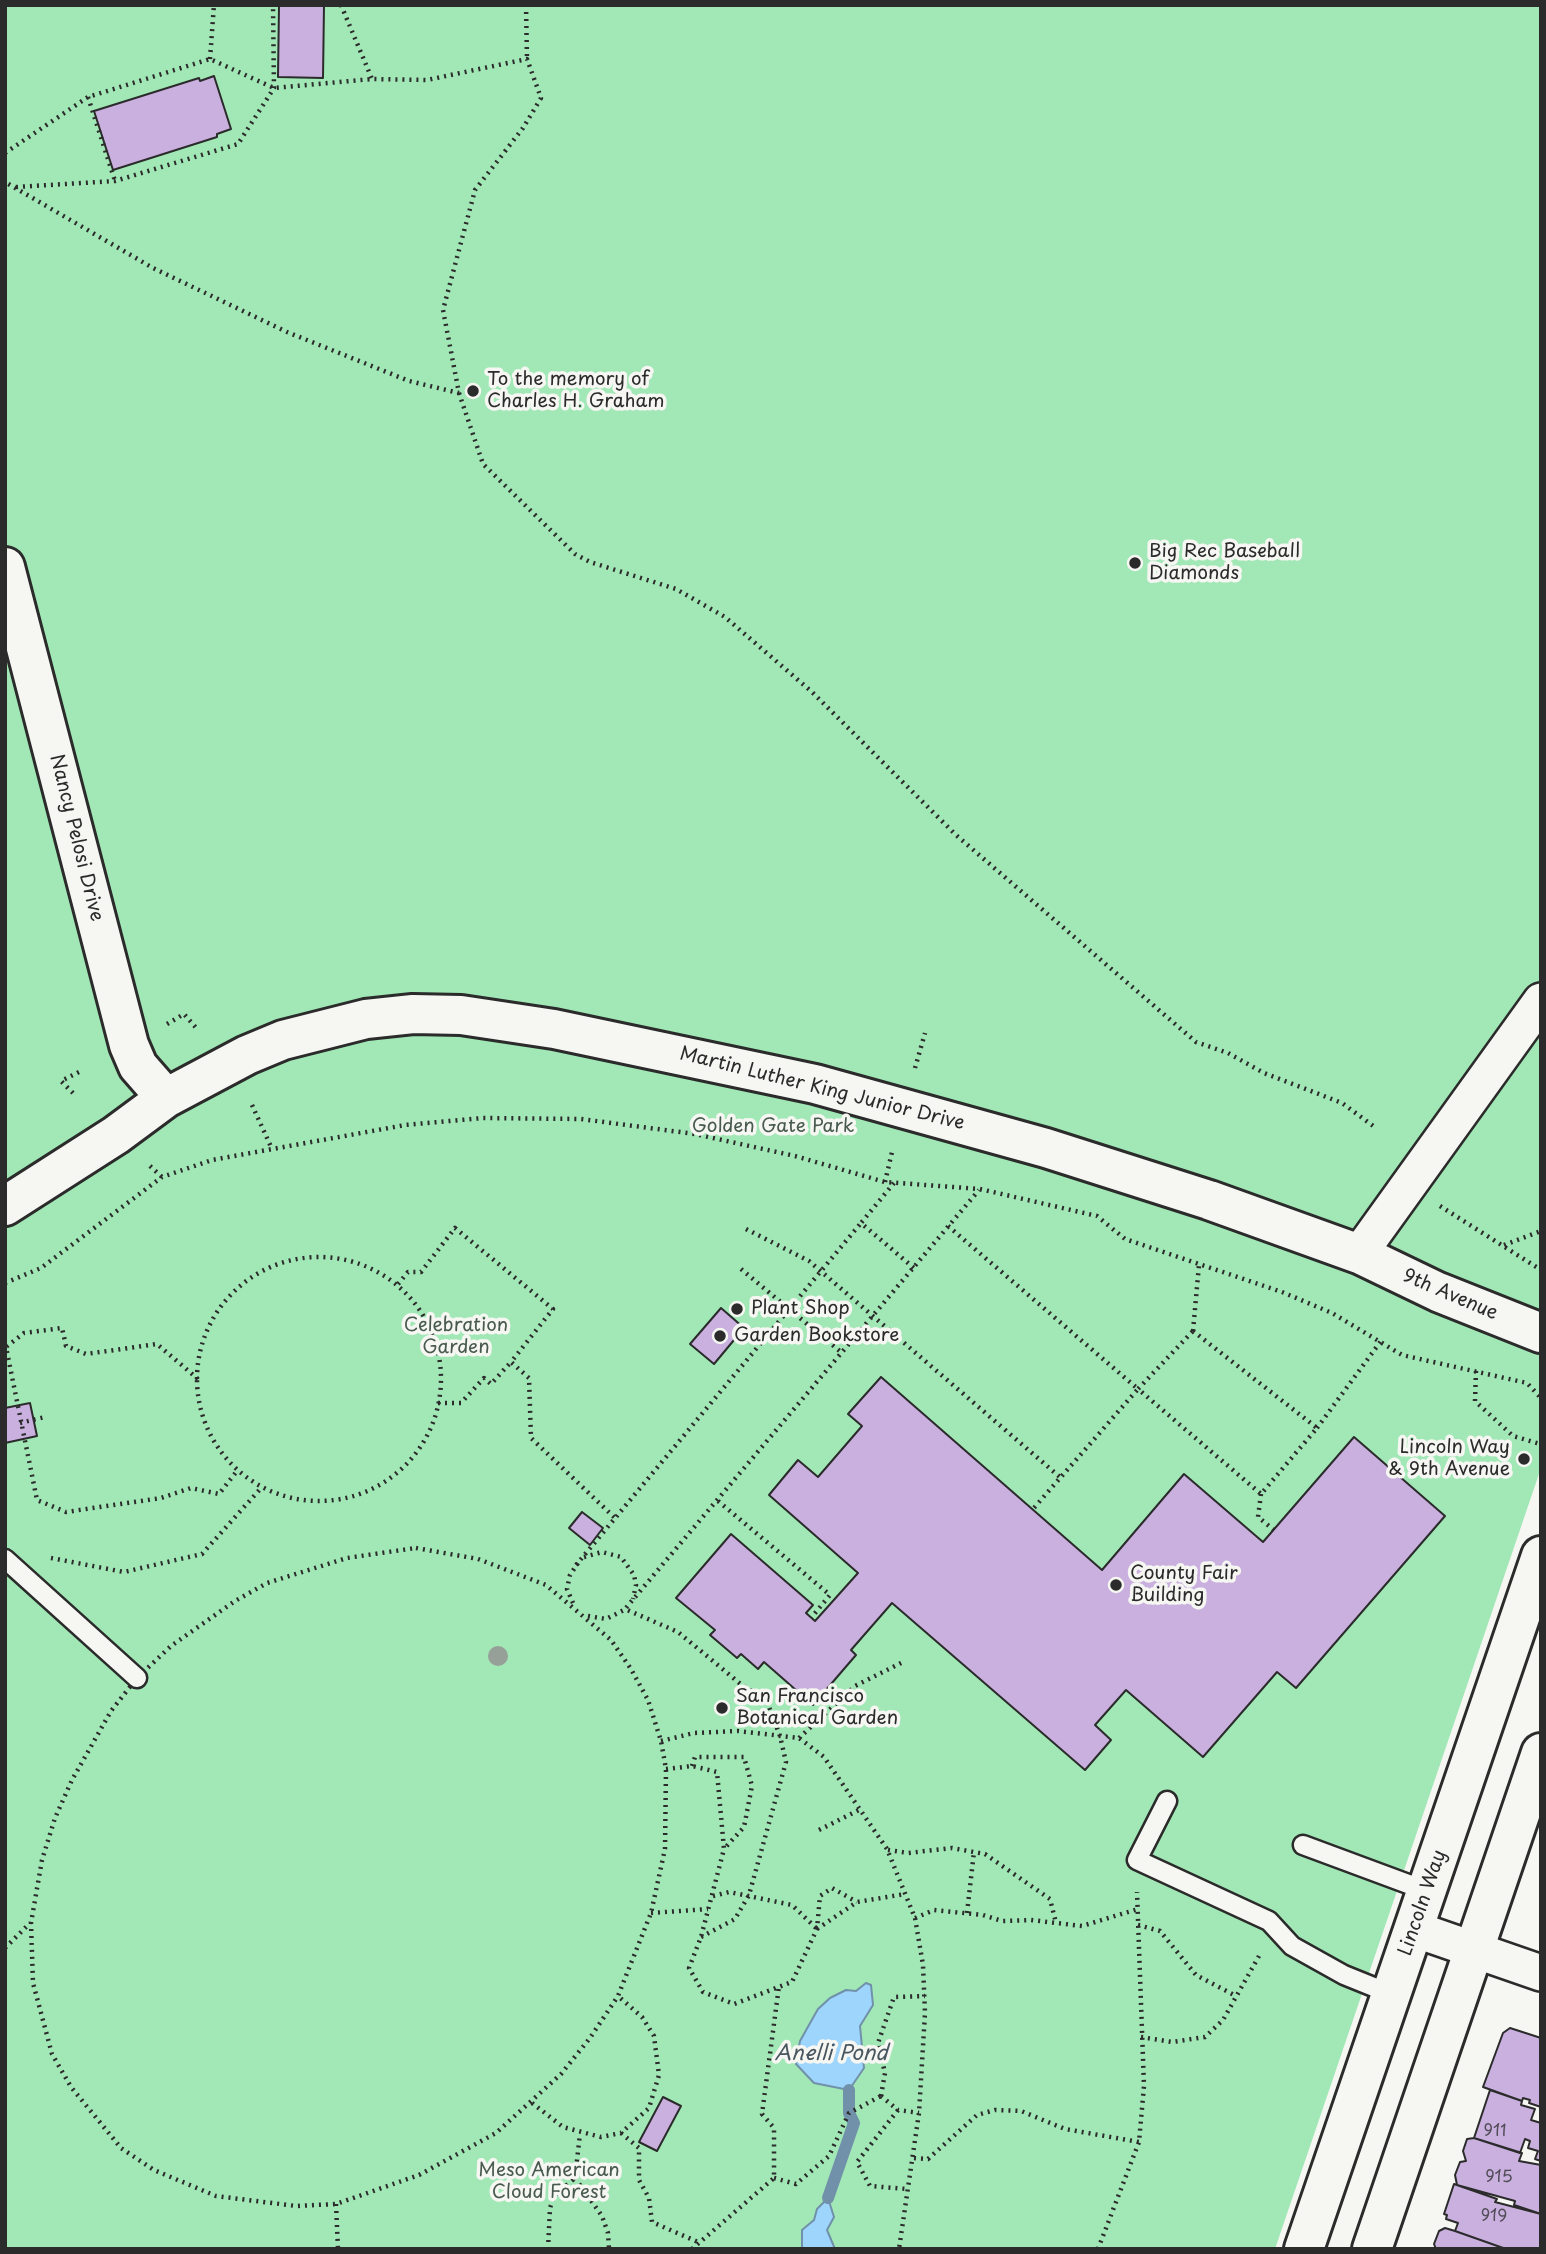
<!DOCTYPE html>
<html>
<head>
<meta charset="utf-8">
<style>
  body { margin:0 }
  #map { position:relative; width:1546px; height:2254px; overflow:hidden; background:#f6f6f2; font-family:"Playpen Sans",sans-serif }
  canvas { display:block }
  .frame { position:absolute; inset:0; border:7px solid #2b2b2b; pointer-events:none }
</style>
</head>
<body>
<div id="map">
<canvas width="1546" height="2254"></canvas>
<div class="frame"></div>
</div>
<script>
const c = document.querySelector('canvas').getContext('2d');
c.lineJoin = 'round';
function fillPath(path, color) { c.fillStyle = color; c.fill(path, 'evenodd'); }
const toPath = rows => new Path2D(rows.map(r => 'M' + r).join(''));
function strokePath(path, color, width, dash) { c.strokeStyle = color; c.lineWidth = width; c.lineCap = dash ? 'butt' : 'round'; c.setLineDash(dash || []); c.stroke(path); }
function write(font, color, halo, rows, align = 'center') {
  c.font = font + ' "Playpen Sans",sans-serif'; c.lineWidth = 7; c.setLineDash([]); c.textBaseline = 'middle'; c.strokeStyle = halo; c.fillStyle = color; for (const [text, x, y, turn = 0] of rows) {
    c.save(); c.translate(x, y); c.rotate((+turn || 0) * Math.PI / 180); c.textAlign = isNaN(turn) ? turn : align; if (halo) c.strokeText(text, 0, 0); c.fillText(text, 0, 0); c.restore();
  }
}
fillPath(toPath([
  [5,5,1541,5,1541,1468,1275,2249,5,2249]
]), '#a1e8b6');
const water = toPath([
  [866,1983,871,1985,873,2005,860,2026,864,2068,849,2090,814,2083,796,2064,800,2041,818,2009,830,1998,846,1990,856,1991,866,1983],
  [828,2198,834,2217,827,2230,835,2249,802,2249,802,2230,814,2220,817,2209,828,2198]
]);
fillPath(water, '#9ed5fd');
strokePath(water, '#7091a9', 2);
strokePath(toPath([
  [828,2198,854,2123,849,2113,849,2090]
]), '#7091a9', 12);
const building = toPath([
  [279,5,324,5,323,78,278,77,279,5],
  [214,76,231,129,217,134,217,137,113,170,94,111,199,78,200,81,214,76],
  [721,1308,744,1328,714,1364,690,1344,721,1308],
  [881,1377,1102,1570,1184,1474,1263,1542,1354,1437,1445,1516,1296,1688,1277,1672,1203,1757,1126,1690,1095,1725,1111,1740,1085,1770,892,1603,851,1650,856,1655,813,1705,764,1662,758,1669,741,1654,737,1658,710,1635,715,1630,676,1598,731,1534,813,1605,806,1613,815,1621,858,1573,769,1495,798,1460,818,1477,862,1426,848,1414,881,1377],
  [30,1403,37,1436,5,1443,5,1408,30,1403],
  [582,1512,603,1528,590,1545,569,1528,582,1512],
  [1510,2028,1541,2038,1541,2107,1529,2103,1530,2100,1523,2098,1522,2101,1483,2087,1503,2033,1510,2028],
  [1490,2090,1522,2101,1521,2105,1535,2109,1531,2120,1541,2123,1541,2161,1535,2159,1538,2151,1528,2148,1530,2141,1525,2139,1520,2153,1474,2138,1490,2090],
  [663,2097,681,2106,657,2151,639,2142,663,2097],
  [1474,2138,1522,2153,1519,2161,1541,2165,1541,2214,1514,2205,1515,2201,1457,2185,1455,2175,1460,2162,1466,2161,1463,2151,1467,2139,1474,2138],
  [1454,2184,1497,2199,1495,2202,1541,2214,1541,2249,1506,2249,1455,2231,1458,2223,1446,2219,1447,2215,1444,2214,1454,2184],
  [1445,2228,1455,2231,1506,2249,1436,2249,1434,2244,1439,2231,1445,2228]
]);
fillPath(building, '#c9b0df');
strokePath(building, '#2b2b2b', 2);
const lane = toPath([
  [5,1559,137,1678],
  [1167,1801,1137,1860,1269,1921,1292,1946,1344,1975,1391,1994],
  [1303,1845,1427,1891]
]);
const street = toPath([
  [1359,1254,1541,1001],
  [1414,1929,1541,1973]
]);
const secondary = toPath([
  [5,567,129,1045,138,1066,166,1098],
  [5,1206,116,1135,166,1098,247,1055,283,1040,366,1019,413,1014,461,1015,554,1029,815,1084,1046,1148,1209,1200,1359,1254,1438,1292,1541,1333]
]);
const primary = toPath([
  [1304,2249,1541,1556],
  [1372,2249,1541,1753]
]);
strokePath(lane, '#2b2b2b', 23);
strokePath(street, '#2b2b2b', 40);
strokePath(secondary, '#2b2b2b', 44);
strokePath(primary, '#2b2b2b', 44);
strokePath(toPath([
  [341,5,372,79],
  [526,5,527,59],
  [210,59,214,5],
  [88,97,115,181],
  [5,153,88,97,210,59,274,88,372,79,427,80,527,59,541,98,523,128,475,190,443,310,459,393,409,381,287,332,153,268,5,182],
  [16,187,115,181,238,144,274,88,273,5],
  [459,393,483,464,575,554,590,562,676,589,725,617,812,692,956,835,1196,1042,1228,1053,1264,1073,1342,1103,1376,1128],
  [167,1024,184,1014,198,1030],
  [915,1068,925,1033],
  [73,1093,61,1081,79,1072],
  [252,1105,272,1149],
  [150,1166,162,1177],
  [885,1182,892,1152],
  [894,1183,861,1223,914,1268],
  [1440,1206,1541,1270],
  [948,1226,1138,1389,1033,1509],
  [746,1229,809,1261,1061,1478],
  [1504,1245,1541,1231],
  '197 1379a122 122 0 1 1 244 0a122 122 0 1 1-244 0Z',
  [741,1269,842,1353],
  [5,1283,41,1268,162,1177,212,1160,405,1125,483,1118,581,1119,695,1134,795,1156,885,1182,980,1189,1097,1216,1125,1239,1282,1292,1332,1313,1402,1355,1527,1383,1541,1398],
  [398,1284,408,1272,421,1272,455,1228,553,1309,511,1362,529,1378,531,1438,615,1518],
  [1193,1331,1317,1428,1261,1494,1138,1389,1193,1331],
  [1193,1331,1199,1265],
  [1476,1371,1475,1401,1513,1436,1540,1444],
  [198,1379,157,1344,86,1354,66,1346,62,1328,24,1333,6,1347,37,1500,66,1512,161,1498,191,1488,219,1494,237,1471],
  [438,1403,461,1403,484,1378,491,1384,511,1362],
  [20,1423,45,1417],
  [1317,1428,1381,1341],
  [1261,1494,1258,1517,1274,1530],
  [718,1501,830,1595,811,1618],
  [416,1548,478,1559,546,1585,611,1640,631,1669,648,1700,661,1741,666,1769,665,1849,651,1913,618,1996,590,2038,561,2074,496,2133,419,2175,336,2204,296,2206,216,2196,154,2170,121,2148,71,2087,52,2054,33,1983,31,1923,42,1860,55,1818,72,1780,111,1711,137,1678,171,1646,235,1601,267,1583,347,1558,416,1548],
  [584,1557,602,1552,621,1557,634,1575,636,1585,633,1599],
  [51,1558,124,1572,202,1554,262,1487],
  [576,1565,861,1223],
  [573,1603,567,1589,570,1575,578,1563],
  [588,1616,606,1619,626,1609],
  [799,1738,855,1686,905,1661],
  [661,1741,694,1733,738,1731,799,1738,824,1757,887,1849,915,1918,923,1965,925,2013,919,2113,899,2249],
  [692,1766,695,1757,744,1757,752,1786,744,1827,724,1849],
  [666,1769,692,1766,717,1772,724,1849,701,1937,689,1968,703,1992,734,2004,792,1982,817,1929,820,1896,832,1888,857,1902],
  [819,1830,861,1809],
  [888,1850,908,1853,952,1848,985,1854,1050,1899,1056,1923],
  [713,1896,729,1892,792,1905,816,1928],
  [651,1913,708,1909],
  [967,1913,974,1852],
  [915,1918,934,1910,983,1915,1002,1921,1031,1920,1082,1926,1138,1909],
  [1138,1925,1160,1931,1196,1975,1236,1996],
  [817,1929,857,1902,905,1894],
  [701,1937,735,1919,749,1895,786,1762,780,1736,766,1699,743,1686,678,1632,625,1609,979,1190],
  [5,1948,30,1923],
  [1141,2037,1172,2042,1205,2037,1223,2020,1259,1956],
  [881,2096,885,2073,878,2043,894,1997,925,1996],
  [881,2096,898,2110,919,2113],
  [532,2103,563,2127,601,2137,621,2133,649,2108,659,2075,654,2036,642,2017,618,1996],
  [898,2110,857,2162,870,2186,907,2189],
  [621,2133,639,2148,639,2180,649,2198,652,2222,698,2242],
  [914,2158,928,2159,977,2115,995,2110,1021,2111,1065,2129,1139,2142],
  [575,2178,602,2216,608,2233,609,2249],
  [774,2178,796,2184,829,2156,849,2113,881,2096],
  [336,2204,338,2249],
  [548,2249,550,2208,554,2196,575,2178,580,2134],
  [692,2249,774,2178,774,2128,762,2114,779,1986],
  [1098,2249,1139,2142,1144,2086,1137,1892]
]), '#2b2b2b', 4.5, [2, 5]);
strokePath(lane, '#f6f6f2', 18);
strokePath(street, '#f6f6f2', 35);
strokePath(secondary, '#f6f6f2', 38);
strokePath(primary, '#f6f6f2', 38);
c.fillStyle = '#96a098';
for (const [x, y] of [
  [498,1656]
]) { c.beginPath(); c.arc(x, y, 10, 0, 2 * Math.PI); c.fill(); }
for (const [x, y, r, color] of [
  [473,391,7,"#2b2b2b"],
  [1135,563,7,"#2b2b2b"],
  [737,1309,7,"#2b2b2b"],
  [720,1336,7,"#2b2b2b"],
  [1524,1459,7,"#2b2b2b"],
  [1116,1585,7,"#2b2b2b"],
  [722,1708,7,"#2b2b2b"]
]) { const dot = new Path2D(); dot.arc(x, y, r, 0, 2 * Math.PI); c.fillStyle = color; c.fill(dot); strokePath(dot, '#f6f6f2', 2.5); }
write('16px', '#524c58', null, [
  ["911",1495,2132],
  ["915",1499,2178],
  ["919",1494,2217]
]);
write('19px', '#2b2b2b', '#f6f6f2', [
  ["To the memory of",487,380],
  ["Charles H. Graham",487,402],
  ["Big Rec Baseball",1149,552],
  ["Diamonds",1149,574],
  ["Plant Shop",751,1309],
  ["Garden Bookstore",734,1336],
  ["Lincoln Way",1510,1448,"right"],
  ["& 9th Avenue",1510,1470,"right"],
  ["County Fair",1130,1574],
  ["Building",1130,1596],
  ["San Francisco",736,1697],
  ["Botanical Garden",736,1719]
], 'left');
write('19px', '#2b2b2b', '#f6f6f2', [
  ["Nancy Pelosi Drive",76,838,76],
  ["Martin Luther King Junior Drive",822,1089,14],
  ["9th Avenue",1450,1295,23],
  ["Lincoln Way",1423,1903,-71]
]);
write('19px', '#485a4e', '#f6f6f2', [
  ["Golden Gate Park",773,1127],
  ["Celebration",456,1326],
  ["Garden",456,1348],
  ["Meso American",549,2171],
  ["Cloud Forest",549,2193]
]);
write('italic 21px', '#485660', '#f6f6f2', [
  ["Anelli Pond",831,2054]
]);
</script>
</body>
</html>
